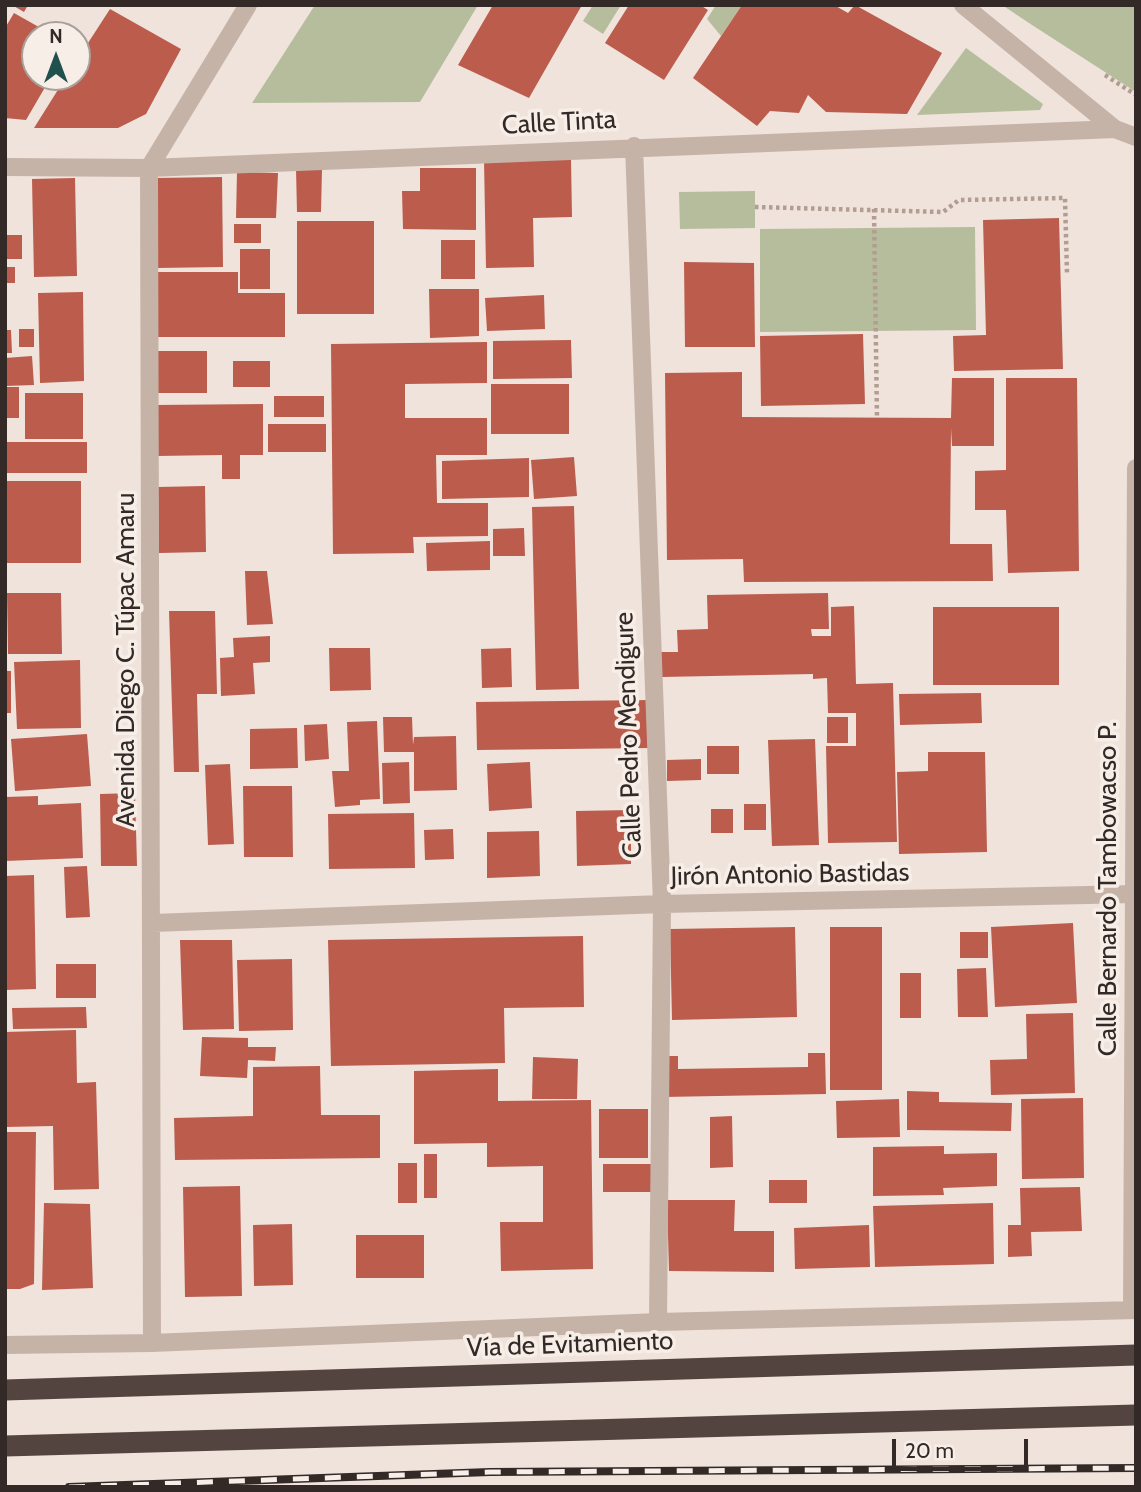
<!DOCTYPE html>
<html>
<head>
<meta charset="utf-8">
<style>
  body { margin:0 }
  #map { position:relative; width:1141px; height:1492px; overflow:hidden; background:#efe3db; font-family:Cabin,sans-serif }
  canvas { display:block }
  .frame { position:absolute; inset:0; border:7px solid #332a28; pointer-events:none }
  .north { position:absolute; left:21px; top:21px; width:70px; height:70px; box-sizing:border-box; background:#f7eee7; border:2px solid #a9a09b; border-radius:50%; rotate:0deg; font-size:19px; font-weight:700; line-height:28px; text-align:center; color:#332a28 }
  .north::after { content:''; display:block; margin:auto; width:24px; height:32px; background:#21514f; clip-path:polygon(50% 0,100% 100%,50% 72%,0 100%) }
  .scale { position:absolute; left:892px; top:1439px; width:136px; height:32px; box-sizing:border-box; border:4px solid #332a28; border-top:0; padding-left:9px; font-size:21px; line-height:24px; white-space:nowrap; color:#332a28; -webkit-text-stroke:5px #f7eee7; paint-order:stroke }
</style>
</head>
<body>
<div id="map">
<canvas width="1141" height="1492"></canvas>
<div class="frame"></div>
<div class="north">N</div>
<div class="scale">20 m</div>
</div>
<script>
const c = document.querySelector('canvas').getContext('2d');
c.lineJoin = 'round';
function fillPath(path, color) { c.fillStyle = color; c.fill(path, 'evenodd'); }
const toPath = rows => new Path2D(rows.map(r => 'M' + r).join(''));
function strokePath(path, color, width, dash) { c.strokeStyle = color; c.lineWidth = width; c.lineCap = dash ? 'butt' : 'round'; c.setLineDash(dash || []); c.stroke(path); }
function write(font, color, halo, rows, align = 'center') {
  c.font = font + ' Cabin,sans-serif'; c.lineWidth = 7; c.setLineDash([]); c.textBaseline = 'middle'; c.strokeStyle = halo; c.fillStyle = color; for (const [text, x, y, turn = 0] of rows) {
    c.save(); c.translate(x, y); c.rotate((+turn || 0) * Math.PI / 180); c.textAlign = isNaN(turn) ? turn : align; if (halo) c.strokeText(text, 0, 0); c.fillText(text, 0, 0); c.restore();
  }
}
fillPath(toPath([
  [315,5,478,5,420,102,252,103],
  [593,5,621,5,603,34,583,21],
  [716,5,742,5,721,36,707,19],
  [1002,5,1136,5,1136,92,1032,25],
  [966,48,1043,104,1040,110,917,115],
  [755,191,755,228,680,229,679,192],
  [975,227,976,330,760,332,760,229]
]), '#b5bd9c');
fillPath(toPath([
  [12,5,28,5,24,12],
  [493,5,582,5,529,98,458,65],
  [629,5,700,5,708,10,664,80,605,43],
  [742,5,834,5,848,13,855,5,942,53,907,114,826,112,808,95,799,113,770,111,757,126,693,78],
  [110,9,181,49,146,114,118,128,34,128,66,77,77,77,77,60],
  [14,13,53,35,35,35,35,77,51,77,26,120,5,118,5,28],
  [571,159,572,217,533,218,534,267,486,268,484,160],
  [420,168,476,168,476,230,403,229,402,191,420,191],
  [296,169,322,169,321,212,297,212],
  [237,172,278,173,276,218,236,218],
  [222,177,223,267,157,268,155,178],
  [75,178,77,276,34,277,32,179],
  [1059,218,1063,369,954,371,953,336,986,335,983,220],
  [297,221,374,221,374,314,297,314],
  [234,224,261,224,261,243,234,243],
  [5,235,22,235,22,259,5,259],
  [441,240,475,240,475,279,441,279],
  [240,249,270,249,270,289,240,289],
  [684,262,754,263,755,347,685,347],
  [5,267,15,267,15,283,5,283],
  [155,272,238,272,238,293,285,293,285,337,155,337],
  [429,289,479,289,479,336,430,338],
  [83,292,84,381,40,383,38,293],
  [544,295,545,329,487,331,485,298],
  [19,329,34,329,34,347,19,347],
  [5,330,11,330,12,353,5,353],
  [863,334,865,404,761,406,760,336],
  [571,340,572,378,493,379,493,341],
  [487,342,487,383,405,384,405,418,487,418,487,455,436,455,437,503,488,503,488,536,413,537,414,553,333,554,331,344],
  [158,351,207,351,207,393,158,393],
  [32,356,34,385,5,386,5,358],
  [233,361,270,361,270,387,233,387],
  [742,372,742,417,951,418,952,378,994,378,994,446,952,446,951,428,950,544,992,544,993,581,744,582,743,559,667,560,665,373],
  [1006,378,1077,378,1079,571,1008,573,1006,510,975,510,975,471,1006,470],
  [491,384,569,384,569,434,491,434],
  [5,387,19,387,19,418,5,418],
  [25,393,83,393,83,439,25,439],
  [274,396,324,396,324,417,274,417],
  [263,404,263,455,240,455,240,479,222,479,222,455,156,456,155,405],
  [268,424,326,424,326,452,268,452],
  [5,442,87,442,87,473,5,473],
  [574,457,577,496,534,499,531,460],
  [529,458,529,497,442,499,442,461],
  [5,481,81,481,81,563,5,563],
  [205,486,206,552,159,553,158,487],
  [574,506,579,689,536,690,532,507],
  [524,528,525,556,493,556,493,529],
  [490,541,490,570,427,571,426,543],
  [245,571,267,571,273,624,247,625],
  [7,593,61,593,62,654,8,654],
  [828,593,829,629,811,629,812,636,831,636,831,607,854,606,856,684,893,683,897,842,828,843,826,746,856,746,856,713,828,713,827,678,813,679,813,674,662,677,661,652,678,652,677,630,708,629,707,595],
  [933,607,1059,607,1059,685,933,685],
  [169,611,215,611,217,694,197,694,199,772,174,772],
  [270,636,270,662,253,663,255,694,221,696,220,658,234,657,233,638],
  [329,648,370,648,371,690,330,691],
  [511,648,512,687,482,688,481,649],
  [80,660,81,728,17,729,14,662],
  [5,671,11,671,11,713,5,713],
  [981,693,982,723,900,725,899,694],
  [651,700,651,748,477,750,476,702],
  [383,717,412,717,413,745,414,737,456,736,457,790,414,791,414,752,384,752],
  [827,717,848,717,848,743,827,743],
  [377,721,380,799,360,800,360,805,335,807,332,771,349,771,347,722],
  [327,724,329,759,305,761,304,725],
  [297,728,298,768,250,769,250,729],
  [87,734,91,786,15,791,11,739],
  [815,739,819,845,772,846,768,740],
  [707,746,739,746,739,774,707,774],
  [928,752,985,752,987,852,899,854,897,772,928,771],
  [701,759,701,780,667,781,667,760],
  [409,762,410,803,383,804,382,763],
  [530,762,532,808,489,811,487,764],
  [230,764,234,844,208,845,205,765],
  [243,786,292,786,293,857,244,857],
  [135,793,137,866,101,866,100,794],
  [38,796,38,805,81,803,83,858,5,861,5,797],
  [744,804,766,804,766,830,744,830],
  [711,809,733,809,733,833,711,833],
  [631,810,631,864,577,866,576,811],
  [414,813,415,868,329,869,328,814],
  [453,829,454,859,425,860,424,830],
  [539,831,540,876,487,878,487,832],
  [87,866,90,917,66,918,64,867],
  [34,875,36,989,5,990,5,876],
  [1073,923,1077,1003,995,1007,991,927],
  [795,927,797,1017,672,1020,670,929],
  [830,927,882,927,882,1090,830,1090],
  [960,932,988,932,988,958,960,958],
  [583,936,584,1007,504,1008,505,1063,331,1066,328,940],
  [180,940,232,940,234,1029,183,1030],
  [292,959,293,1030,239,1031,237,960],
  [56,964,96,964,96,998,56,998],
  [986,968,988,1017,958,1017,957,969],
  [900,973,921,973,921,1018,900,1018],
  [86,1007,87,1028,13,1029,12,1008],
  [1073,1013,1075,1093,991,1095,990,1060,1027,1059,1026,1014],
  [76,1030,77,1083,96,1082,99,1189,54,1190,53,1126,5,1127,5,1032],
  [202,1037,248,1038,248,1047,276,1047,275,1061,248,1060,247,1078,200,1076],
  [808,1053,825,1053,826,1094,663,1097,662,1056,678,1056,678,1069,808,1067],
  [533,1057,578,1059,577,1099,532,1099],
  [320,1066,321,1115,380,1115,380,1158,175,1160,174,1118,253,1116,253,1067],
  [498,1069,498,1101,591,1100,593,1269,501,1271,500,1222,543,1222,543,1166,487,1167,487,1143,414,1144,414,1071],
  [907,1091,939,1092,939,1102,1012,1103,1011,1131,907,1130],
  [1083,1098,1084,1178,1022,1179,1021,1099],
  [899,1099,900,1137,837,1138,836,1101],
  [599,1109,648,1109,648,1158,599,1158],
  [732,1116,733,1167,710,1168,710,1117],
  [5,1132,36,1132,34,1284,20,1289,5,1289],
  [944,1146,944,1154,997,1153,997,1186,943,1188,944,1195,873,1196,873,1147],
  [424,1154,437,1154,437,1198,424,1198],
  [398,1163,417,1163,417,1203,398,1203],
  [603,1164,651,1164,651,1192,603,1192],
  [769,1180,807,1180,807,1203,769,1203],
  [240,1186,242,1296,185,1297,183,1187],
  [1080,1187,1082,1231,1031,1232,1032,1256,1008,1257,1008,1225,1021,1225,1020,1188],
  [667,1200,735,1200,734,1231,774,1231,774,1272,669,1271],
  [44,1203,90,1204,93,1288,42,1290],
  [993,1203,994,1264,875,1267,873,1206],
  [292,1224,293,1285,254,1286,253,1225],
  [869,1225,870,1267,795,1269,794,1228],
  [356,1235,424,1235,424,1278,356,1278]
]), '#bb5c4d');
strokePath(toPath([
  [1105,75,1136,95],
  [755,207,943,212,959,200,1065,198,1067,273],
  [874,209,877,418]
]), '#b29d92', 4.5, [3.5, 3.5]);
strokePath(toPath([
  [963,5,1115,129],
  [634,146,662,904,658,1322],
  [5,167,149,168,1115,129,1136,137],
  [153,923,662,904,1135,894],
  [1132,1310,1136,468],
  [152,1343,149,168,248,5],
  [5,1345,152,1343,658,1322,1136,1310]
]), '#c6b3a8', 18);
strokePath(toPath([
  [5,1390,1136,1355],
  [5,1446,1136,1415]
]), '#54443f', 21);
const rail = toPath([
  [69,1487,490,1472,1136,1468]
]);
strokePath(rail, '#332a28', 8);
strokePath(rail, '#f7eee7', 5, [16]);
write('26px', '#332a28', '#f7eee7', [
  ["Calle Tinta",559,123,-3],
  ["Avenida Diego C. Túpac Amaru",126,660,-90],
  ["Calle Pedro Mendigure",629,735,-92],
  ["Jirón Antonio Bastidas",790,875,-1],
  ["Calle Bernardo Tambowacso P.",1108,889,-90],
  ["Vía de Evitamiento",570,1345,-2]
]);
</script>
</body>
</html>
